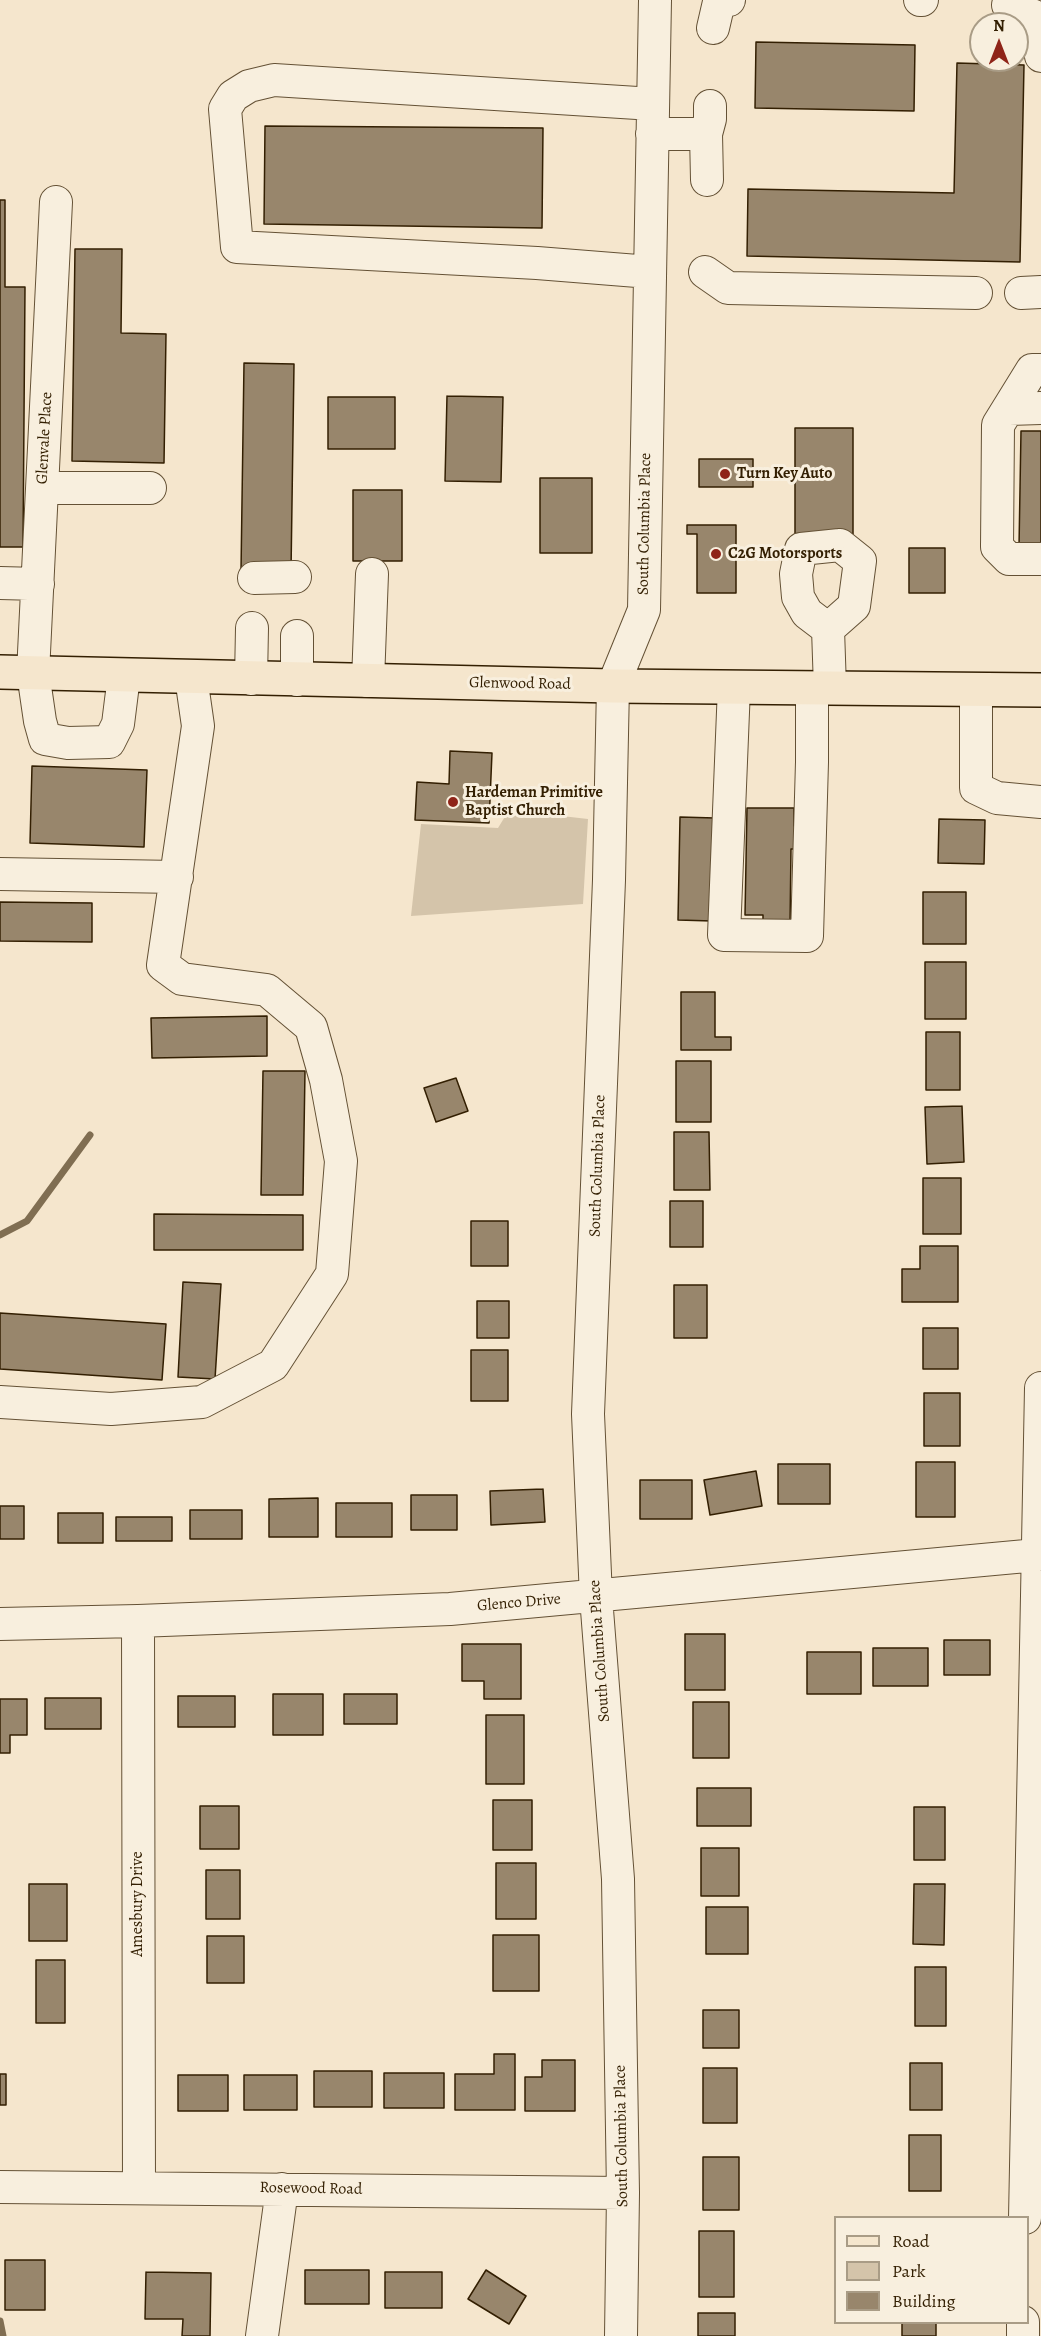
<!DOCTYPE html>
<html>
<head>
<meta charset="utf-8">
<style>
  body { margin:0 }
  #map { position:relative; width:1041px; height:2336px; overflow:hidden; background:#f5e6cd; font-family:Alegreya,serif }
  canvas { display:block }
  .legend { position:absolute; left:834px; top:2216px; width:195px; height:108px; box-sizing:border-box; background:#f8efde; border:2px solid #a99c86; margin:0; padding:8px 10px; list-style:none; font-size:18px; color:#331f02 }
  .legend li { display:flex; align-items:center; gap:12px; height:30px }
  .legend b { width:30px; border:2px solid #a99c86 }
  .north { position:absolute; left:969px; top:12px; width:60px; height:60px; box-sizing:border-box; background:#f8efde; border:2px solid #a99c86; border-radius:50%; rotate:0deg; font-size:16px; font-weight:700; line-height:24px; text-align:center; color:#331f02 }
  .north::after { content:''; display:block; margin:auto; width:21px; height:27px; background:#8f2418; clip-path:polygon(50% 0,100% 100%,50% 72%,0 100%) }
</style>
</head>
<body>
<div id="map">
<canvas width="1041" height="2336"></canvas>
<ul class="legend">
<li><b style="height:8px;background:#f5e6cd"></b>Road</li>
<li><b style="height:16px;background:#d4c4aa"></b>Park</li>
<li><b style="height:16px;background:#98866c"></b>Building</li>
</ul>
<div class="north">N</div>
</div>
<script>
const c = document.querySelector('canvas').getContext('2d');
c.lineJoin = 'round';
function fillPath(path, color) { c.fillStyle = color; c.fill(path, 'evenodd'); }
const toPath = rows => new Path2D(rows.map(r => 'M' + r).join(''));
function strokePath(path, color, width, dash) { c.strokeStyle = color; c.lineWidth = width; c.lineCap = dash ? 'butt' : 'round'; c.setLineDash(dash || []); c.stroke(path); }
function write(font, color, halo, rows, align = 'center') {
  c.font = font + ' Alegreya,serif'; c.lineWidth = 6; c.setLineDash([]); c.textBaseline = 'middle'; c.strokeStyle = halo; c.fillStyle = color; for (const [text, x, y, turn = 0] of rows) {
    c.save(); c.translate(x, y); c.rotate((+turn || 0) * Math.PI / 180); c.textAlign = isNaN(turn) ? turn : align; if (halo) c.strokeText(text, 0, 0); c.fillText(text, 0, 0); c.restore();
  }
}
fillPath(toPath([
  [509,810,588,819,583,904,411,916,421,824,498,828]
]), '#d4c4aa');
strokePath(toPath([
  [0,1235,27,1221,90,1135],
  [0,2321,3,2336]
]), '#806e52', 7);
const building = toPath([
  [756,42,915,45,914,111,755,108,756,42],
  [957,63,1024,65,1020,262,747,256,748,189,954,193,957,63],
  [265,126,543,128,542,228,264,224,265,126],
  [0,200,5,200,5,287,25,287,23,547,0,547,0,200],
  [75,249,122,249,121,333,166,334,164,463,72,461,75,249],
  [244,363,294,364,291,572,241,571,244,363],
  [447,396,503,397,501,482,445,481,447,396],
  [328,397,395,397,395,449,328,449,328,397],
  [795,428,853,428,853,534,795,534,795,428],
  [1021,431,1041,431,1041,547,1019,547,1021,431],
  [699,459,753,459,753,487,699,487,699,459],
  [540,478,592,478,592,553,540,553,540,478],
  [353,490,402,490,402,561,353,561,353,490],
  [687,525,736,525,736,593,697,593,697,534,687,534,687,525],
  [909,548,945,548,945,593,909,593,909,548],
  [450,751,492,753,489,823,415,820,417,782,449,784,450,751],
  [32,766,147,770,144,847,30,843,32,766],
  [747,808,794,808,794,826,801,826,801,849,791,849,790,926,763,925,763,915,745,915,747,808],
  [680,817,715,818,712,921,678,920,680,817],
  [939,819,985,820,984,864,938,863,939,819],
  [923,892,966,892,966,944,923,944,923,892],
  [0,902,92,903,92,942,0,941,0,902],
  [925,962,966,962,966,1019,925,1019,925,962],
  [681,992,715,992,715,1037,731,1037,731,1050,681,1050,681,992],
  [267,1016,267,1056,152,1058,151,1018,267,1016],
  [926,1032,960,1032,960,1090,926,1090,926,1032],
  [676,1061,711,1061,711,1122,676,1122,676,1061],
  [263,1071,305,1071,303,1195,261,1195,263,1071],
  [456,1078,468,1111,436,1122,424,1088,456,1078],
  [962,1106,964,1162,927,1164,925,1107,962,1106],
  [674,1132,709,1132,710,1190,674,1190,674,1132],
  [923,1178,961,1178,961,1234,923,1234,923,1178],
  [670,1201,703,1201,703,1247,670,1247,670,1201],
  [154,1214,303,1215,303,1250,154,1250,154,1214],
  [471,1221,508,1221,508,1266,471,1266,471,1221],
  [920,1246,958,1246,958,1302,902,1302,902,1269,920,1269,920,1246],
  [183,1282,221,1284,215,1379,178,1377,183,1282],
  [674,1285,707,1285,707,1338,674,1338,674,1285],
  [477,1301,509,1301,509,1338,477,1338,477,1301],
  [0,1313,166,1324,162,1380,0,1369,0,1313],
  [923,1328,958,1328,958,1369,923,1369,923,1328],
  [471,1350,508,1350,508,1401,471,1401,471,1350],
  [924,1393,960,1393,960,1446,924,1446,924,1393],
  [916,1462,955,1462,955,1517,916,1517,916,1462],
  [778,1464,830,1464,830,1504,778,1504,778,1464],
  [756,1471,762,1506,710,1515,704,1480,756,1471],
  [640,1480,692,1480,692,1519,640,1519,640,1480],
  [543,1489,545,1522,491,1525,490,1491,543,1489],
  [411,1495,457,1495,457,1530,411,1530,411,1495],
  [318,1498,318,1537,269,1537,269,1499,318,1498],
  [336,1503,392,1503,392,1537,336,1537,336,1503],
  [0,1506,24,1506,24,1539,0,1539,0,1506],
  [190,1510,242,1510,242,1539,190,1539,190,1510],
  [58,1513,103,1513,103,1543,58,1543,58,1513],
  [116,1517,172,1517,172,1541,116,1541,116,1517],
  [685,1634,725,1634,725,1690,685,1690,685,1634],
  [944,1640,990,1640,990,1675,944,1675,944,1640],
  [462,1644,521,1644,521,1699,484,1699,484,1681,462,1681,462,1644],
  [873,1648,928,1648,928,1686,873,1686,873,1648],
  [807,1652,861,1652,861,1694,807,1694,807,1652],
  [273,1694,323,1694,323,1735,273,1735,273,1694],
  [344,1694,397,1694,397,1724,344,1724,344,1694],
  [178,1696,235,1696,235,1727,178,1727,178,1696],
  [45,1698,101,1698,101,1729,45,1729,45,1698],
  [0,1699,27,1699,27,1735,10,1735,10,1753,0,1753,0,1699],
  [693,1702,729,1702,729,1758,693,1758,693,1702],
  [486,1715,524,1715,524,1784,486,1784,486,1715],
  [697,1788,751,1788,751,1826,697,1826,697,1788],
  [493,1800,532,1800,532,1850,493,1850,493,1800],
  [200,1806,239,1806,239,1849,200,1849,200,1806],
  [914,1807,945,1807,945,1860,914,1860,914,1807],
  [701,1848,739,1848,739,1896,701,1896,701,1848],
  [496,1863,536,1863,536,1919,496,1919,496,1863],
  [206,1870,240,1870,240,1919,206,1919,206,1870],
  [29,1884,67,1884,67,1941,29,1941,29,1884],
  [914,1884,945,1884,944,1945,913,1944,914,1884],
  [706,1907,748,1907,748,1954,706,1954,706,1907],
  [493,1935,539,1935,539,1991,493,1991,493,1935],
  [207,1936,244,1936,244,1983,207,1983,207,1936],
  [36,1960,65,1960,65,2023,36,2023,36,1960],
  [915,1967,946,1967,946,2026,915,2026,915,1967],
  [703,2010,739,2010,739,2048,703,2048,703,2010],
  [494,2054,515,2054,515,2110,455,2110,455,2074,494,2074,494,2054],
  [542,2060,575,2060,575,2111,525,2111,525,2077,542,2077,542,2060],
  [910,2063,942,2063,942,2110,910,2110,910,2063],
  [703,2068,737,2068,737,2123,703,2123,703,2068],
  [314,2071,372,2071,372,2107,314,2107,314,2071],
  [384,2073,444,2073,444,2108,384,2108,384,2073],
  [0,2074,6,2074,6,2105,0,2105,0,2074],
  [178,2075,228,2075,228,2111,178,2111,178,2075],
  [244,2075,297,2075,297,2110,244,2110,244,2075],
  [909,2135,941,2135,941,2191,909,2191,909,2135],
  [703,2157,739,2157,739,2210,703,2210,703,2157],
  [699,2231,734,2231,734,2297,699,2297,699,2231],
  [5,2260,45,2260,45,2310,5,2310,5,2260],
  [305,2270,369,2270,369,2304,305,2304,305,2270],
  [486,2270,526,2296,509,2324,468,2299,486,2270],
  [146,2272,211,2273,210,2336,182,2336,183,2319,145,2319,146,2272],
  [385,2272,442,2272,442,2308,385,2308,385,2272],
  [698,2313,735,2313,735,2336,698,2336,698,2313],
  [902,2322,936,2322,936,2336,902,2336,902,2322]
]);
fillPath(building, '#98866c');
strokePath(building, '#331f02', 1.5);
const minor = toPath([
  [920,0,922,0],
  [1008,5,1034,16,1041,56],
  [713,28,719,2,729,0],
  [652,134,706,134,707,180],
  [706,134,710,119,710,106],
  [56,202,33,673,40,721,45,739,68,743,109,742,118,724,124,676],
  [650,272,537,263,237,247,225,109,233,96,249,86,274,80,653,104],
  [705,272,728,288,976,293],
  [1021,293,1041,292],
  [1041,370,1032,370,998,425,997,547,1009,559,1041,559],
  [1009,409,1041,408],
  [43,488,150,488],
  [840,545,860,561,854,606,828,629,807,613,798,597,796,574,801,549,840,545],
  [254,578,295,577],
  [0,583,38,584],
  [828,629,830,688],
  [297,636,297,680],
  [251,679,252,628],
  [368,681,372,574],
  [734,687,724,935,807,936,812,762,812,688],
  [976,690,976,788,997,798,1041,802],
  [0,874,177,877],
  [0,1402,111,1409,202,1402,273,1365,332,1274,341,1161,326,1080,311,1027,267,990,182,979,163,965,198,726,191,677],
  [138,1621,139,2187],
  [0,1624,138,1621,450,1609,1037,1555],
  [0,2187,623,2193],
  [1025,2218,1041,1388],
  [262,2336,282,2189],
  [621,2336,623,2193,618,1879,596,1597,588,1414,609,880,613,686,644,610,655,0],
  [1023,2336,1023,2322]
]);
const major = toPath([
  [0,672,613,686,1041,690]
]);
strokePath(minor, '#645135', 34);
strokePath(major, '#331f02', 36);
strokePath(minor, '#f8efde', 32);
strokePath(major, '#f5e6cd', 33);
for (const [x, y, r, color] of [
  [725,474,6,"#8f2418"],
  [716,554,6,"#8f2418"],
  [453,802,6,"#8f2418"]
]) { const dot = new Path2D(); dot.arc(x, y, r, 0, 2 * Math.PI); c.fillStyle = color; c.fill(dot); strokePath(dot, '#f8efde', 2); }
write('16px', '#331f02', '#f8efde', [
  ["Glenvale Place",45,438,-87],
  ["South Columbia Place",645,524,-89],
  ["Glenwood Road",520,684,1],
  ["South Columbia Place",598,1166,-88],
  ["Glenco Drive",519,1603,-5],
  ["South Columbia Place",600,1651,-94],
  ["Amesbury Drive",138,1904,-90],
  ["South Columbia Place",622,2136,-91],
  ["Rosewood Road",311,2189,1]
]);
write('bold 16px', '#331f02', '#f8efde', [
  ["Turn Key Auto",737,474],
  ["C2G Motorsports",728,554],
  ["Hardeman Primitive",465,793],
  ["Baptist Church",465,811]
], 'left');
</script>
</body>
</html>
